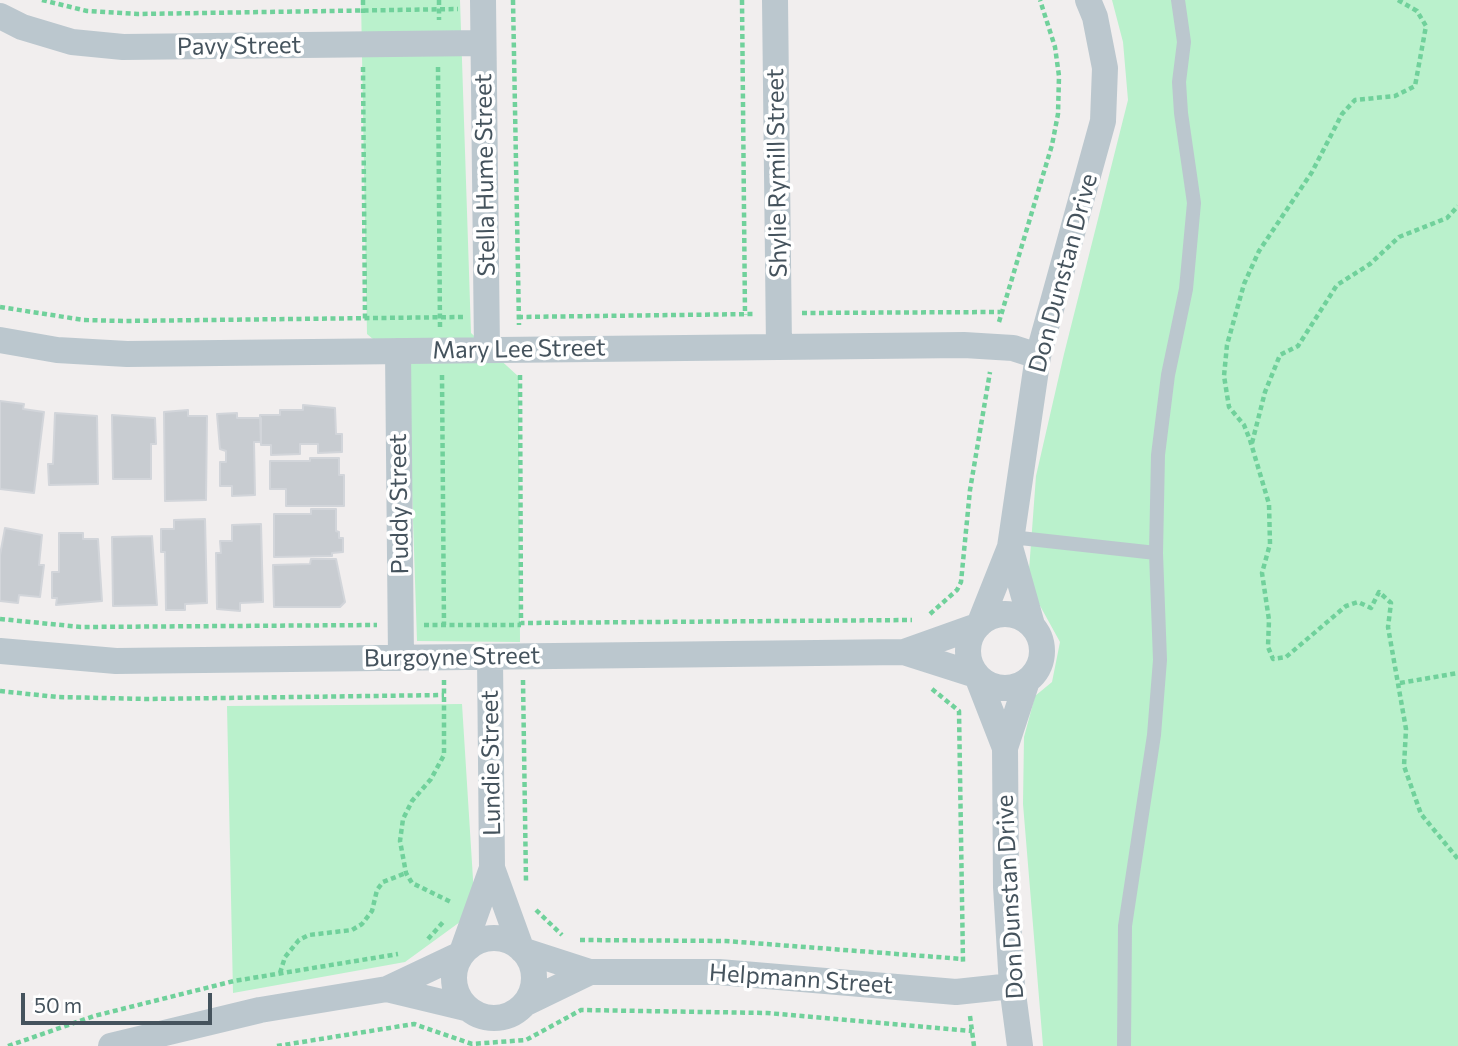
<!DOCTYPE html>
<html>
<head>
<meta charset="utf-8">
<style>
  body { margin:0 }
  #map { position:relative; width:1458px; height:1046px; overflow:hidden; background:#f1eeee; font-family:Commissioner,sans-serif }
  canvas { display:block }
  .scale { position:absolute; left:21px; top:993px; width:191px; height:32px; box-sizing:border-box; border:4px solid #45535d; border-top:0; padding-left:9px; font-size:21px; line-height:24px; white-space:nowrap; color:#45535d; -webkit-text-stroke:5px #fff; paint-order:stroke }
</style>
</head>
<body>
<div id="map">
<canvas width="1458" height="1046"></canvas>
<div class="scale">50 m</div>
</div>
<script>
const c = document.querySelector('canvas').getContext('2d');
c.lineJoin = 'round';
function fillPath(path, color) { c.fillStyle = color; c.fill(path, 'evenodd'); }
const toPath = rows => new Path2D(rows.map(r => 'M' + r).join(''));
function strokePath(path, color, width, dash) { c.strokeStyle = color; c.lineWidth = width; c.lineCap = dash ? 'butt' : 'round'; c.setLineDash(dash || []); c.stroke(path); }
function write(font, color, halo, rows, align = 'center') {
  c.font = font + ' Commissioner,sans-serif'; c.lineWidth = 7; c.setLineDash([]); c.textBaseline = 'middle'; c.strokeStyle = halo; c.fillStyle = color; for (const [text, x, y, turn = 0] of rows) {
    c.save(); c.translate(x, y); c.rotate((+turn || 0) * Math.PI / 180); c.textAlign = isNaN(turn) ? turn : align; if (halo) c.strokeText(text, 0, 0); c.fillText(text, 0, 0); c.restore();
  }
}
fillPath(toPath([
  [361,0,460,0,471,333,519,377,520,642,417,641,408,369,367,334],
  [1112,0,1458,0,1458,1046,1043,1046,1023,804,1024,737,1035,696,1052,682,1060,642,1028,584,1036,476,1064,354,1128,100,1123,42],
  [462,704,475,911,405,962,233,993,227,706]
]), '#baf1cc');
const building = toPath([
  [0,401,24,404,23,409,44,412,34,493,0,489,0,401],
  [303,405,335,408,336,434,342,434,342,452,318,453,318,444,300,444,300,454,271,455,271,445,261,445,260,415,280,415,280,410,303,410,303,405],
  [188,410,188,416,207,416,206,500,165,501,164,412,188,410],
  [55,413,97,416,98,484,49,485,48,464,53,464,55,413],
  [237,413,237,418,261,418,261,442,254,442,255,495,232,496,232,486,220,486,220,462,226,462,226,451,220,449,217,414,237,413],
  [112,415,155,418,156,444,151,444,151,479,113,479,112,415],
  [310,458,339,458,339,475,344,475,344,506,286,506,286,489,270,489,270,461,310,461,310,458],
  [311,509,336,509,336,531,339,532,339,538,343,538,343,552,332,553,332,556,274,557,274,514,311,514,311,509],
  [205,519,207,603,185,604,185,610,166,610,165,552,161,552,161,529,174,529,174,520,205,519],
  [261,524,263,602,240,603,240,611,217,609,216,553,221,553,220,541,232,541,232,525,261,524],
  [5,528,42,535,39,565,44,565,40,597,19,595,18,603,0,601,0,555,5,528],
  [59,533,83,533,83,539,98,539,102,601,56,605,57,598,52,598,52,572,59,572,59,533],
  [152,536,157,605,113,606,112,537,152,536],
  [311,559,336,559,345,602,340,607,274,607,273,565,310,564,311,559]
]);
fillPath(building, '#c8ccd1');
strokePath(building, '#d2d5da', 2);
strokePath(toPath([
  [42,0,87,11,138,14,458,9],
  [363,0,363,13],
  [439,0,439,20],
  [513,0,519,325],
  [742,0,745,315],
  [1398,0,1417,11,1426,26,1415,86,1395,96,1355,100,1342,114,1312,172,1259,251,1244,284,1227,345,1224,376,1229,407,1244,425,1250,440,1269,504,1270,544,1262,573,1269,620,1268,647,1273,659,1286,657,1346,606,1358,602,1371,608,1379,592,1391,603,1388,627,1406,729,1404,766,1421,814,1458,859],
  [363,67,365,319],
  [438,67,440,328],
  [0,307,84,320,124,321,464,317],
  [802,313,1000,312],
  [518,317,755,314],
  [999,322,1052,145,1058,114,1059,76,1055,47,1040,0],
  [442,375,444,625],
  [520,375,521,623,912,620],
  [1252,443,1265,392,1280,355,1298,346,1337,285,1370,264,1399,237,1447,218,1458,206],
  [930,614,957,590,961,582,970,490,990,372],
  [0,619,81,627,377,625],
  [424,625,521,625],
  [444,680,444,755,431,779,412,801,403,819,400,841,406,873,412,883,453,903],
  [523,680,526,881],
  [1400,683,1458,673],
  [932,689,959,711,963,962],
  [0,691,57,697,148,699,444,695],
  [536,910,562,935],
  [428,939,445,920],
  [580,940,726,941,963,959],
  [280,973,285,957,299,940,309,935,352,930,362,924,372,911,377,890,383,882,406,873],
  [970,1016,974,1046],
  [8,1046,94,1016,234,981,398,954],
  [277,1046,414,1024,472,1044,526,1040,581,1010,767,1013,972,1031]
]), '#70d19b', 4.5, [5, 3.5]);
strokePath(toPath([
  [1011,537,1156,553],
  [1124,1046,1125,926,1154,735,1160,660,1156,553,1158,455,1168,375,1186,289,1194,203,1181,113,1179,82,1184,42,1178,0]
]), '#bbc7ce', 14);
strokePath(toPath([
  [483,0,487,350],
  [775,0,779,347],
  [0,16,22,27,72,42,123,47,483,43],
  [0,340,57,350,127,354,964,345,1013,348,1038,356],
  [398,351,401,658],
  [1010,547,1032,625],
  '968 651a37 37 0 1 1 74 0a37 37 0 1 1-74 0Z',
  [979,625,1010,547,1038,356,1103,121,1105,68,1095,17,1088,0],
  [0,651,116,661,904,652,976,675],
  [904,652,977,626],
  [490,657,492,868,521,948],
  [977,676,1005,748],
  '454 978a40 40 0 1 1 80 0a40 40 0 1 1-80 0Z',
  [522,950,590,972,719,972,956,992,1012,986],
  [462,952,492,868],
  [387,989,466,1008],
  [526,1003,590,972],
  [111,1046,260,1010,387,989,461,954],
  [1020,1046,1012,986,1006,887,1005,748,1027,681]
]), '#bbc7ce', 26);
write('24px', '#45535d', '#fff', [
  ["Pavy Street",239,46,-1],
  ["Shylie Rymill Street",777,173,-91],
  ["Stella Hume Street",485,175,-91],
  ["Don Dunstan Drive",1063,273,-75],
  ["Mary Lee Street",519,349,-1],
  ["Puddy Street",399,504,-91],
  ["Burgoyne Street",452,657,-1],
  ["Lundie Street",491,763,-91],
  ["Don Dunstan Drive",1010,897,-93],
  ["Helpmann Street",801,979,4]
]);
</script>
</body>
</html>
